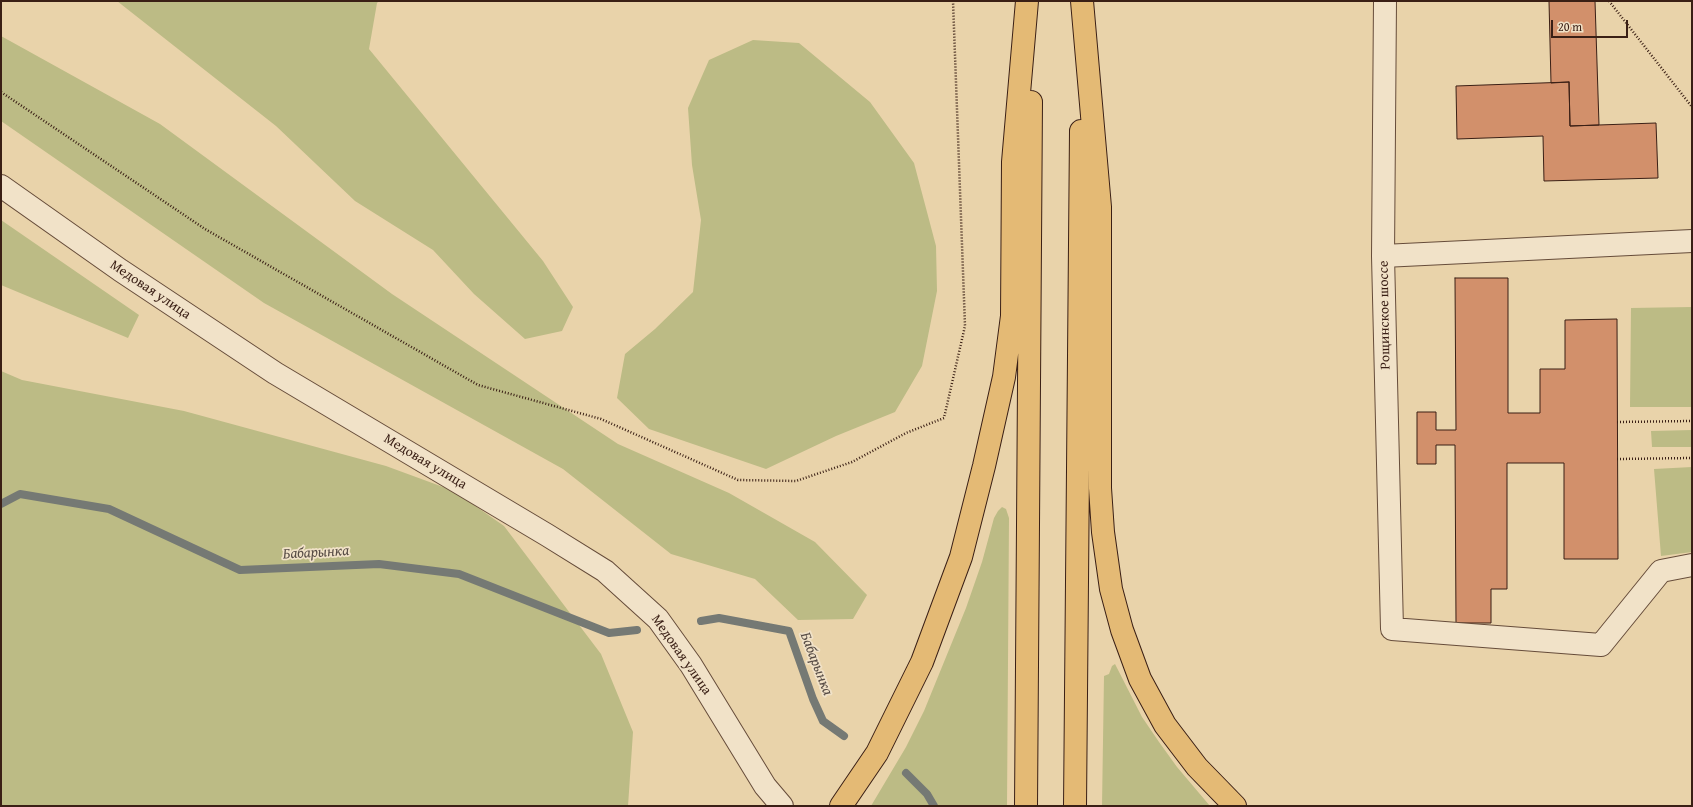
<!DOCTYPE html>
<html>
<head>
<meta charset="utf-8">
<style>
  body { margin:0 }
  #map { position:relative; width:1693px; height:807px; overflow:hidden; background:#e9d3aa; font-family:"Gentium Book Plus",serif }
  canvas { display:block }
  .frame { position:absolute; inset:0; border:2px solid #3a1f15; pointer-events:none }
  .scale { position:absolute; left:1551px; top:20px; width:77px; height:18px; box-sizing:border-box; border:2px solid #3a1f15; border-top:0; padding-left:5px; font-size:12px; line-height:14px; white-space:nowrap; color:#3a1f15; -webkit-text-stroke:3px #f1e2c8; paint-order:stroke }
</style>
</head>
<body>
<div id="map">
<canvas width="1693" height="807"></canvas>
<div class="frame"></div>
<div class="scale">20 m</div>
</div>
<script>
const c = document.querySelector('canvas').getContext('2d');
c.lineJoin = 'round';
function fillPath(path, color) { c.fillStyle = color; c.fill(path, 'evenodd'); }
const toPath = rows => new Path2D(rows.map(r => 'M' + r).join(''));
function strokePath(path, color, width, dash) { c.strokeStyle = color; c.lineWidth = width; c.lineCap = dash ? 'butt' : 'round'; c.setLineDash(dash || []); c.stroke(path); }
function write(font, color, halo, rows, align = 'center') {
  c.font = font + ' "Gentium Book Plus",serif'; c.lineWidth = 3.5; c.setLineDash([]); c.textBaseline = 'middle'; c.strokeStyle = halo; c.fillStyle = color; for (const [text, x, y, turn = 0] of rows) {
    c.save(); c.translate(x, y); c.rotate((+turn || 0) * Math.PI / 180); c.textAlign = isNaN(turn) ? turn : align; if (halo) c.strokeText(text, 0, 0); c.fillText(text, 0, 0); c.restore();
  }
}
fillPath(toPath([
  [117,1,379,1,377,3,369,49,543,261,573,307,562,331,525,339,474,294,433,250,355,201,276,126],
  [1,36,160,124,392,294,618,444,729,493,815,542,867,595,853,619,798,620,755,579,671,554,563,469,264,303,1,121],
  [753,40,799,43,870,102,914,163,936,246,937,291,922,366,895,412,836,436,766,469,649,429,617,398,625,354,655,329,693,292,701,220,692,165,688,108,709,60],
  [1,220,139,315,128,338,1,285],
  [1692,307,1692,407,1630,407,1631,308],
  [1,371,22,380,184,411,386,466,454,491,504,526,601,654,633,732,628,806,1,806],
  [1692,430,1692,447,1652,447,1651,431],
  [1692,467,1692,552,1661,556,1654,469],
  [1002,507,1006,509,1009,518,1007,806,871,806,906,747,924,711,966,608,982,562,994,518,998,511],
  [1115,664,1142,717,1159,742,1177,767,1210,806,1102,806,1104,676,1109,674,1112,666]
]), '#bcbb85');
strokePath(toPath([
  [1,504,20,494,109,509,240,570,379,564,459,574,609,633,637,630],
  [701,621,719,618,789,631,813,699,823,721,844,736],
  [906,773,927,794,934,806]
]), '#757974', 8);
const building = toPath([
  [1549,1,1595,1,1599,125,1570,126,1569,82,1551,83,1549,1],
  [1569,82,1570,126,1656,123,1658,178,1544,181,1543,136,1457,139,1456,86,1569,82],
  [1455,278,1508,278,1508,413,1540,413,1540,369,1565,369,1565,320,1617,319,1618,559,1564,559,1564,463,1507,463,1507,589,1491,589,1491,623,1456,623,1455,445,1436,445,1436,464,1417,464,1417,412,1436,412,1436,430,1456,430,1455,278]
]);
fillPath(building, '#d2906b');
strokePath(building, '#3a1f15', 1);
const minor = toPath([
  [1385,1,1383,256,1392,629,1601,645,1661,571,1692,565],
  [1,186,120,270,275,373,547,535,605,571,658,619,691,665,765,786,782,806],
  [1383,256,1692,241]
]);
const major = toPath([
  [1082,1,1100,207,1100,488,1103,532,1111,589,1122,630,1140,679,1165,725,1197,767,1235,806],
  [841,806,877,753,922,662,961,557,984,466,1004,377,1012,316,1013,162,1027,1],
  [1026,806,1031,102],
  [1075,806,1081,131]
]);
strokePath(minor, '#664c3a', 24);
strokePath(major, '#3a1f15', 24);
strokePath(toPath([
  [1609,1,1692,107],
  [1,92,205,229,478,385,601,419,738,480,796,481,852,462,906,433,944,418,965,326,953,1],
  [1617,422,1692,421],
  [1617,459,1692,458]
]), '#3a1f15', 2.5, [1, 2]);
strokePath(minor, '#f1e2c8', 22);
strokePath(major, '#e4ba75', 22);
write('14px', '#3a1f15', '#f1e2c8', [
  ["Медовая улица",150,290,34],
  ["Рощинское шоссе",1385,315,-91],
  ["Медовая улица",425,462,31],
  ["Медовая улица",681,655,55]
]);
write('italic 15px', '#574c45', '#f1e2c8', [
  ["Бабарынка",316,553,-3],
  ["Бабарынка",816,664,69]
]);
</script>
</body>
</html>
